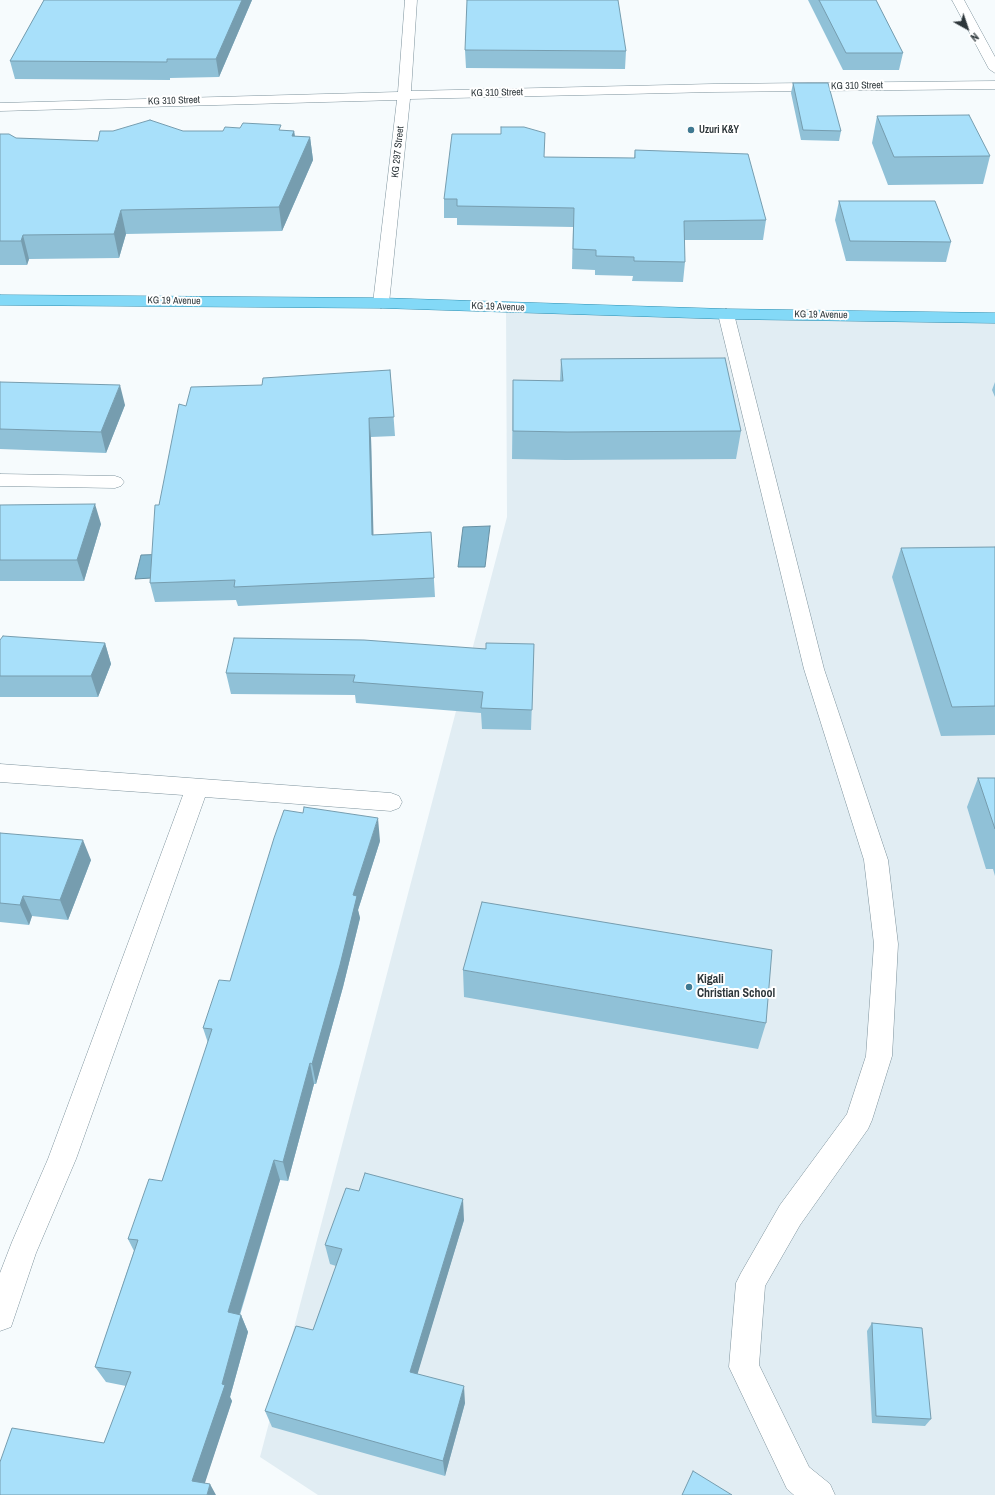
<!DOCTYPE html>
<html>
<head>
<meta charset="utf-8">
<style>
  body { margin:0 }
  #map { position:relative; width:995px; height:1495px; overflow:hidden; background:#f6fbfd; font-family:"Archivo Narrow",sans-serif }
  canvas { display:block }
  .north { position:absolute; left:947px; top:8px; width:40px; height:40px; -webkit-text-stroke:3px #fff; paint-order:stroke; rotate:140deg; font-size:11px; font-weight:700; line-height:16px; text-align:center; color:#2d363a }
  .north::after { content:''; display:block; margin:auto; width:14px; height:18px; background:#2d363a; clip-path:polygon(50% 0,100% 100%,50% 72%,0 100%) }
</style>
</head>
<body>
<div id="map">
<canvas width="995" height="1495"></canvas>
<div class="north">N</div>
</div>
<script>
const c = document.querySelector('canvas').getContext('2d');
c.lineJoin = 'round';
function fillPath(path, color) { c.fillStyle = color; c.fill(path, 'evenodd'); }
const toPath = rows => new Path2D(rows.map(r => 'M' + r).join(''));
function strokePath(path, color, width, dash) { c.strokeStyle = color; c.lineWidth = width; c.lineCap = dash ? 'butt' : 'round'; c.setLineDash(dash || []); c.stroke(path); }
function write(font, color, halo, rows, align = 'center') {
  c.font = font + ' "Archivo Narrow",sans-serif'; c.lineWidth = 4; c.setLineDash([]); c.textBaseline = 'middle'; c.strokeStyle = halo; c.fillStyle = color; for (const [text, x, y, turn = 0] of rows) {
    c.save(); c.translate(x, y); c.rotate((+turn || 0) * Math.PI / 180); c.textAlign = isNaN(turn) ? turn : align; if (halo) c.strokeText(text, 0, 0); c.fillText(text, 0, 0); c.restore();
  }
}
fillPath(toPath([
  [506,307,995,316,995,1495,318,1495,260,1457,507,517]
]), '#e1edf3');
const water = toPath([
  [490,526,485,567,458,567,463,527,490,526],
  [203,553,201,575,135,579,141,555,203,553]
]);
fillPath(water, '#80b7d0');
strokePath(water, '#6790a3', 1);
const minor = toPath([
  [405,0,417,0,411,91,713,84,995,81,995,89,713,92,410,99,389,303,387,306,381,308,375,306,373,303,397,100,0,111,0,103,398,92,405,0],
  [952,0,964,0,995,57,995,73,989,69,952,0],
  [726,309,732,311,734,314,824,669,888,860,898,944,892,1056,872,1120,868,1129,800,1225,765,1286,759,1365,809,1467,830,1484,835,1495,794,1495,787,1489,729,1367,736,1283,741,1273,780,1205,847,1114,866,1056,874,944,864,860,804,669,718,314,720,311,726,309],
  [0,474,115,476,121,478,124,482,121,486,115,488,0,486,0,474],
  [0,764,391,793,399,796,402,802,399,808,391,811,205,797,76,1159,36,1253,11,1327,0,1331,0,1273,12,1242,48,1159,183,795,0,782,0,764]
]);
const major = toPath([
  [0,295,381,298,726,309,995,313,995,323,726,319,381,308,0,305,0,295]
]);
strokePath(minor, '#7e939d', 1);
strokePath(major, '#2f8fb1', 1);
fillPath(minor, '#fff');
fillPath(major, '#83d9f7');
fillPath(toPath([
  [44,0,252,0,219,77,170,78,170,80,15,79,10,61],
  [808,0,876,0,903,53,899,70,843,70],
  [465,50,626,51,625,69,466,68],
  [793,83,841,131,839,141,801,140,791,93],
  [877,116,990,156,983,184,888,185,872,143],
  [282,130,294,131,295,136,310,137,313,160,282,231,126,234,119,258,29,259,27,265,0,265,0,134,16,138,98,141,183,131,223,131],
  [635,150,766,220,763,240,684,240,685,262,683,282,632,281,633,276,595,275,595,270,572,269,573,227,457,225,457,218,444,218,444,199,544,157,634,158],
  [839,201,951,242,946,262,846,261,835,220],
  [561,359,741,431,736,459,565,460,512,459,513,380,560,381],
  [390,370,395,436,371,437,373,535,431,532,435,597,238,606,236,600,155,602,150,583,159,505,186,406,262,385],
  [0,382,125,405,106,453,0,449],
  [995,382,995,397,992,390],
  [0,505,101,524,84,581,0,581],
  [995,547,995,735,941,736,892,577,901,548],
  [0,640,105,643,111,664,98,697,0,697],
  [534,644,531,730,482,729,481,713,356,703,355,695,231,694,226,673],
  [978,778,995,778,995,876,993,869,986,869,967,807],
  [0,833,91,860,68,920,32,916,29,925,0,922],
  [380,841,358,910,360,918,343,987,316,1084,314,1084,288,1181,280,1180,240,1315,241,1315,248,1332,230,1397,232,1401,204,1484,104,1443,126,1386,106,1382,95,1367,134,1251,128,1239,162,1181,208,1043,203,1028,230,981],
  [463,970,766,1023,758,1049,464,997],
  [464,1220,417,1374,465,1403,445,1476,272,1427,265,1411,313,1330,336,1266,330,1264,325,1245],
  [872,1323,931,1419,925,1426,872,1423,867,1331]
]), '#90c1d7');
fillPath(toPath([
  [242,0,252,0,219,77,216,59],
  [294,131,297,154,292,136],
  [310,137,313,160,282,231,279,207],
  [121,210,126,234,119,258,114,234],
  [23,235,29,259,27,265,21,241],
  [120,385,125,405,106,453,101,432],
  [369,418,371,437,374,554,372,535],
  [95,504,101,524,84,581,77,560],
  [105,643,111,664,98,697,91,676],
  [378,818,380,841,358,910,360,918,343,987,316,1084,312,1064,353,895],
  [83,840,91,860,68,920,60,900],
  [23,896,32,916,29,925,20,905],
  [310,1063,314,1084,288,1181,283,1162],
  [274,1160,280,1180,235,1329,228,1312],
  [463,1199,464,1220,413,1389,410,1372],
  [241,1315,248,1332,230,1397,232,1401,201,1495,192,1481,222,1384],
  [464,1386,465,1403,445,1476,443,1461],
  [210,1484,216,1495,207,1495]
]), '#769daf');
const building = toPath([
  [44,0,242,0,216,59,167,59,167,62,10,61,44,0],
  [467,0,618,0,626,51,465,50,467,0],
  [819,0,876,0,903,53,846,53,819,0],
  [793,83,828,83,841,131,803,130,793,83],
  [969,115,990,156,894,157,877,116,969,115],
  [150,120,183,131,223,131,225,127,240,128,243,123,281,125,279,130,294,131,292,136,310,137,279,207,121,210,114,234,23,235,21,241,0,241,0,134,9,134,16,138,98,141,100,131,113,131,150,120],
  [501,127,524,127,545,133,544,157,635,158,635,150,748,154,766,220,684,221,685,262,634,261,634,257,596,256,596,250,573,249,574,208,457,206,457,199,444,199,452,134,501,134,501,127],
  [839,201,935,201,951,242,850,241,839,201],
  [725,358,741,431,567,432,513,431,513,380,563,381,561,359,725,358],
  [390,370,394,417,369,418,372,535,431,532,434,578,234,587,235,580,150,583,155,505,159,505,179,404,186,406,191,387,262,385,263,378,390,370],
  [0,382,120,385,101,432,0,429,0,382],
  [95,504,77,560,0,560,0,505,95,504],
  [995,547,995,706,952,707,901,548,995,547],
  [3,636,105,643,91,676,0,676,0,640,3,636],
  [234,638,364,640,486,649,486,643,534,644,532,710,481,708,483,692,353,682,355,675,226,673,234,638],
  [978,778,995,778,995,829,978,778],
  [304,807,378,818,353,895,357,896,340,965,312,1064,310,1063,283,1162,274,1160,228,1312,241,1315,222,1384,225,1385,192,1481,210,1484,207,1495,0,1495,0,1462,12,1428,104,1443,131,1372,95,1367,138,1240,128,1239,149,1179,162,1181,212,1029,203,1028,219,980,230,981,274,838,284,810,303,813,304,807],
  [0,833,83,840,60,900,23,896,20,905,0,903,0,833],
  [482,902,772,950,766,1023,463,970,482,902],
  [365,1173,463,1199,410,1372,464,1386,443,1461,265,1411,296,1326,313,1330,342,1249,325,1245,346,1188,359,1191,365,1173],
  [872,1323,922,1328,931,1419,876,1416,872,1323],
  [693,1471,732,1495,682,1495,693,1471]
]);
fillPath(building, '#a8e0fa');
strokePath(building, '#769daf', 1);
for (const [x, y, r, color] of [
  [691,130,4,"#3e7891"],
  [689,987,4,"#3e7891"]
]) { const dot = new Path2D(); dot.arc(x, y, r, 0, 2 * Math.PI); c.fillStyle = color; c.fill(dot); strokePath(dot, '#fff', 1.5); }
write('10px', '#2d363a', '#fff', [
  ["KG 310 Street",857,86,-1],
  ["KG 310 Street",497,93,-1],
  ["KG 310 Street",174,101,-2],
  ["KG 297 Street",398,152,-84],
  ["KG 19 Avenue",174,301,1],
  ["KG 19 Avenue",498,307,2],
  ["KG 19 Avenue",821,315,1]
]);
write('bold 10px', '#2d363a', '#fff', [
  ["Uzuri K&Y",699,130]
], 'left');
write('bold 12px', '#2d363a', '#fff', [
  ["Kigali",697,980],
  ["Christian School",697,994]
], 'left');
</script>
</body>
</html>
